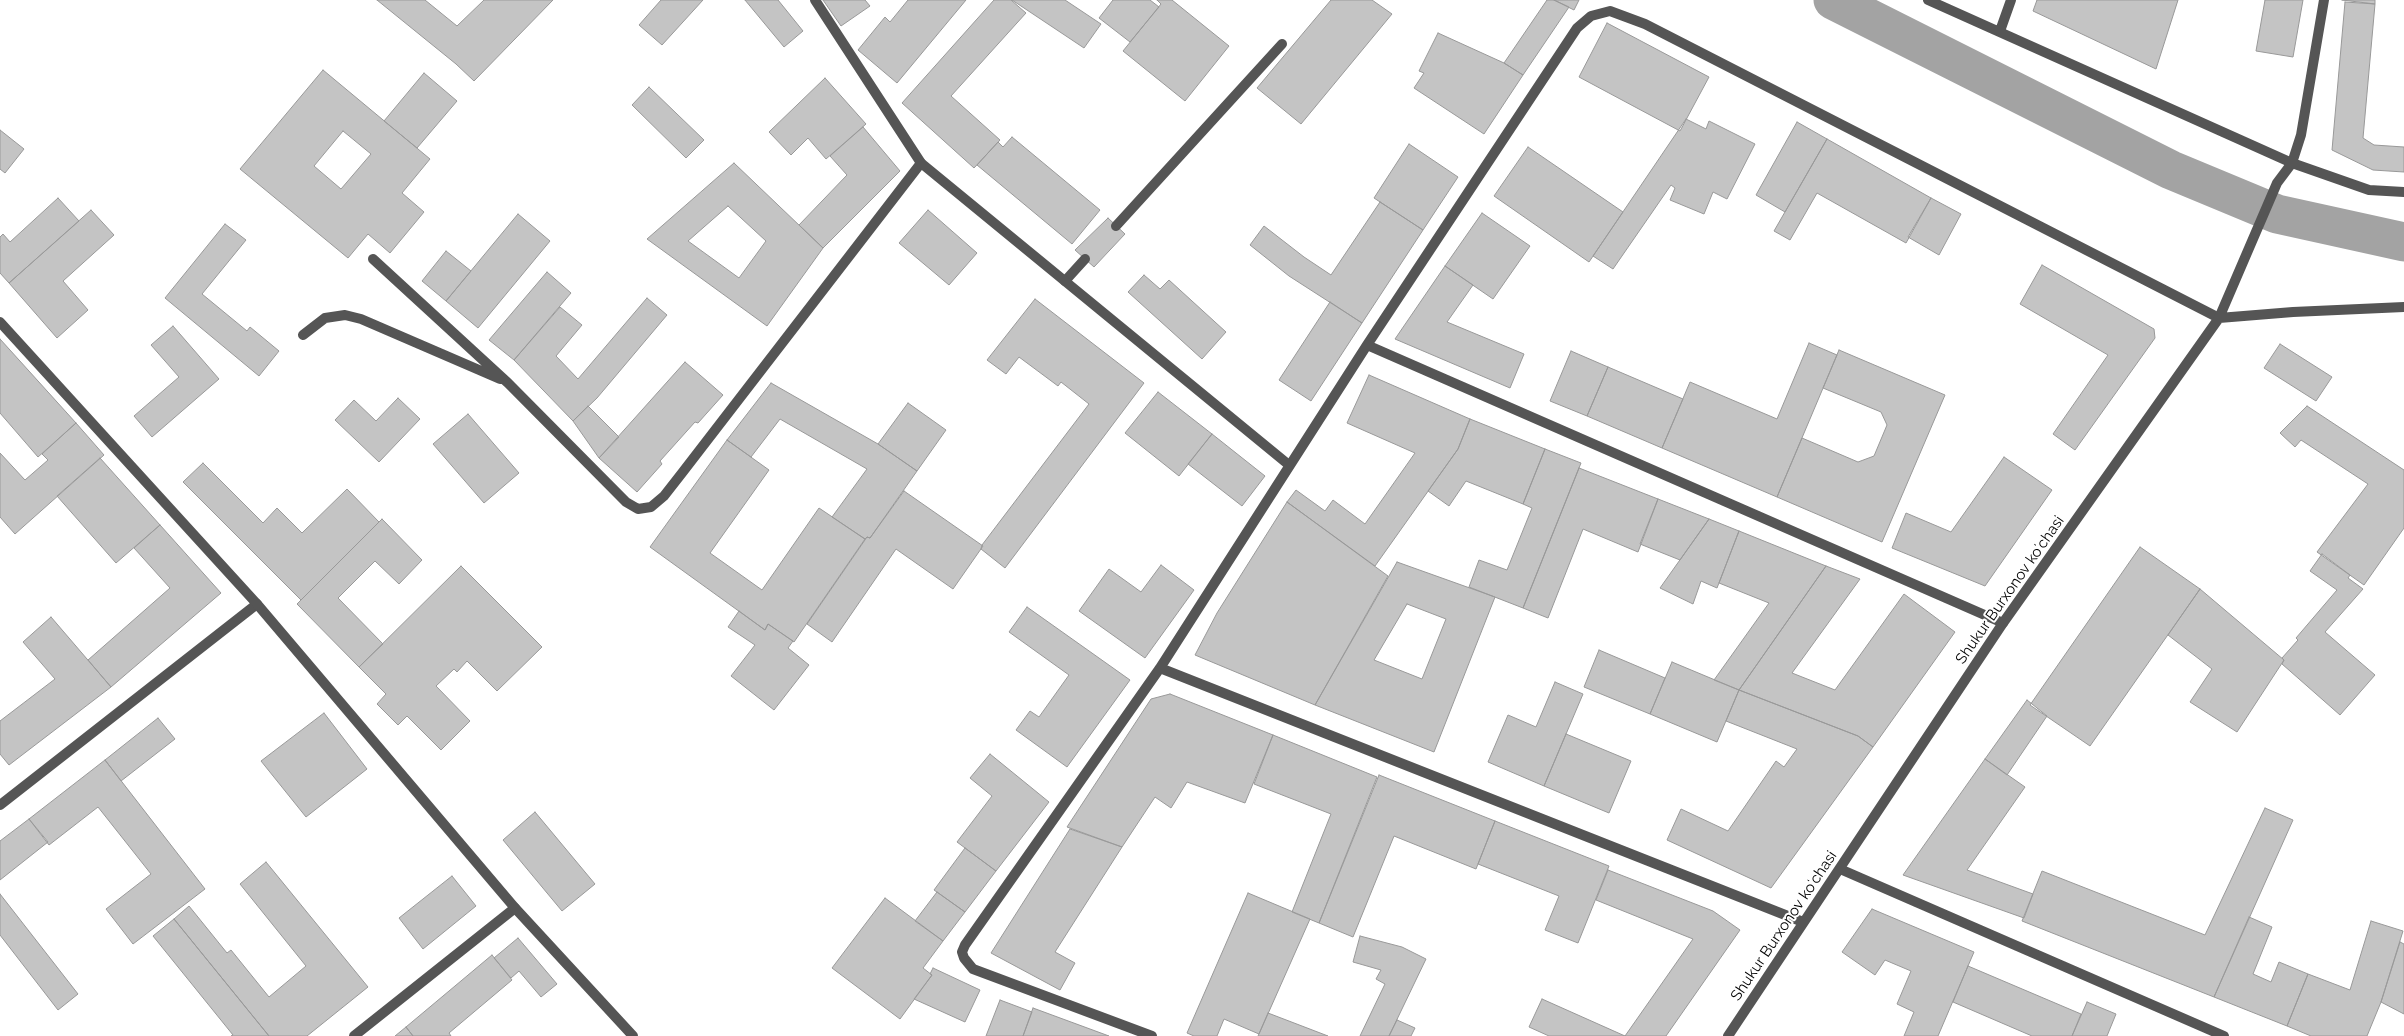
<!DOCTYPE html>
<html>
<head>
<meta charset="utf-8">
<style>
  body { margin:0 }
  canvas { display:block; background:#fff }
</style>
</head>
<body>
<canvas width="2404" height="1036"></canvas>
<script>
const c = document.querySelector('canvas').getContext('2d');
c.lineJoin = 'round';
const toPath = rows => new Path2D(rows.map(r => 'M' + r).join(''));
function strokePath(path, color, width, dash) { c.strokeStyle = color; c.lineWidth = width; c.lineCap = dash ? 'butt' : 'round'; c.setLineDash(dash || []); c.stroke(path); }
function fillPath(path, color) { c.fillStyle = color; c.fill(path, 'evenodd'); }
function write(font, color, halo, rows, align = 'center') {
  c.font = font + ' Raleway,sans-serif'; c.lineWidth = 4; c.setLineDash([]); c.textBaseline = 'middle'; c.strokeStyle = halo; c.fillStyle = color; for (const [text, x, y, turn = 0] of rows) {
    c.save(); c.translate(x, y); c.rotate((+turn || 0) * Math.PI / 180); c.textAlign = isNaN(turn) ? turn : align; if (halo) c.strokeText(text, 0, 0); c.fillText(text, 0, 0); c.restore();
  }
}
strokePath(toPath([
  [1833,0,2171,170,2277,214,2404,242]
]), '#a3a3a3', 39);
const building = toPath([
  [377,0,425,0,457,26,484,0,553,0,474,81,456,64,377,0],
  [661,0,703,0,662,45,639,25,661,0],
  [745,0,778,0,803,31,784,47,745,0],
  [823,0,865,0,870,6,841,26,823,0],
  [908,0,966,0,897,83,858,50,885,17,890,22,908,0],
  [994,0,1011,0,1026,13,951,96,1000,140,974,168,902,103,994,0],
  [1012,0,1065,0,1101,24,1084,48,1012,0],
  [1113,0,1150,0,1159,7,1130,42,1099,18,1113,0],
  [1157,0,1172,0,1229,46,1185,101,1123,51,1161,4,1157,0],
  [1331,0,1372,0,1392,14,1301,124,1257,88,1331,0],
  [1547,0,1554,0,1569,7,1523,75,1504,63,1547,0],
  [1554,0,1579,0,1574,10,1554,0],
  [2037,0,2178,0,2156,69,2033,11,2037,0],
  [2265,0,2303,0,2293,57,2256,51,2265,0],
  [2342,0,2375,0,2375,4,2342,0],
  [2345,2,2375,4,2363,138,2374,145,2404,147,2404,172,2373,170,2332,150,2345,2],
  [1607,23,1709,77,1680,131,1579,77,1607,23],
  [1438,33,1504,63,1523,75,1484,134,1414,88,1424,73,1419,71,1438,33],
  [323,70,430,159,402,193,424,212,390,253,368,234,348,258,240,169,323,70],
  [343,131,371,154,341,189,314,166,343,131],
  [424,73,457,101,417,148,384,121,424,73],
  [825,78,866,124,826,159,808,138,791,155,769,132,825,78],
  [649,87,704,140,686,158,632,105,649,87],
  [1686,119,1706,129,1709,121,1755,144,1727,199,1713,192,1704,214,1670,200,1675,188,1671,185,1613,269,1593,256,1686,119],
  [1797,122,1827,139,1785,212,1756,195,1797,122],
  [863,127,900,171,823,248,799,225,847,175,830,156,863,127],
  [0,130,24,149,5,173,0,169,0,130],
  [1012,137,1100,210,1072,244,977,165,998,142,1003,147,1012,137],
  [1827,139,1931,198,1906,243,1817,193,1790,240,1774,231,1827,139],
  [1409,144,1458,177,1423,230,1374,198,1409,144],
  [1528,147,1623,212,1589,262,1494,196,1528,147],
  [734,163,823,248,767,326,647,239,734,163],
  [728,206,766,241,739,278,688,241,728,206],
  [58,198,79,221,9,283,0,273,0,237,3,234,10,242,58,198],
  [1931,198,1961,214,1939,255,1908,237,1931,198],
  [1380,202,1423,230,1362,323,1289,276,1250,245,1264,226,1304,257,1331,275,1380,202],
  [91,210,114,235,63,281,88,310,57,338,9,283,91,210],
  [928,210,977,253,949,285,899,243,928,210],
  [1482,213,1530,246,1493,299,1445,266,1482,213],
  [518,214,550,241,478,328,446,301,518,214],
  [1108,218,1125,234,1094,267,1075,250,1108,218],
  [225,224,246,240,202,294,247,331,250,327,279,351,259,376,165,298,225,224],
  [446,251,471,271,446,301,422,281,446,251],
  [2042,265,2154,329,2155,338,2075,450,2053,434,2108,355,2020,304,2042,265],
  [1445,266,1473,285,1447,322,1524,354,1510,388,1395,339,1445,266],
  [547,272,571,293,514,360,489,340,547,272],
  [1144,275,1160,289,1169,280,1226,332,1202,359,1128,292,1144,275],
  [647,298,667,315,597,398,573,421,514,360,560,307,582,325,556,356,578,379,647,298],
  [1035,299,1144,383,1005,568,981,549,982,545,1089,404,1061,382,1058,386,1019,357,1006,374,987,360,1035,299],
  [1330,302,1362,323,1311,401,1279,380,1330,302],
  [173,326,219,379,152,437,134,416,179,377,151,345,173,326],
  [0,339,76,423,38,457,0,413,0,339],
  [1809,343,1837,355,1777,497,1662,448,1690,382,1777,419,1809,343],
  [2280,344,2332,377,2316,401,2264,368,2280,344],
  [1839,350,1945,395,1882,542,1777,497,1802,438,1858,462,1874,456,1887,425,1881,412,1823,388,1839,350],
  [1571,351,1608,367,1587,416,1550,401,1571,351],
  [685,362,723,395,698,423,695,422,660,461,662,464,637,492,599,458,685,362],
  [1608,367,1683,399,1662,448,1587,416,1608,367],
  [1369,375,1470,419,1458,449,1375,566,1287,502,1296,490,1325,511,1333,500,1365,524,1415,453,1347,423,1369,375],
  [771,383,878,444,917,471,870,538,867,537,865,539,832,517,867,469,780,419,751,457,727,440,771,383],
  [1158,392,1212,434,1179,476,1125,433,1158,392],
  [398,398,420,419,379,462,335,420,354,400,376,421,398,398],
  [908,403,946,430,917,471,878,444,908,403],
  [588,406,619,437,599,458,573,421,588,406],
  [2307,406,2404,470,2404,528,2364,585,2317,552,2368,484,2301,440,2295,447,2280,433,2307,406],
  [468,414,519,473,484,503,433,444,468,414],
  [1470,419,1545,449,1523,504,1466,481,1449,506,1428,491,1458,449,1470,419],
  [76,423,104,455,15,534,0,517,0,453,25,480,48,460,42,454,76,423],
  [1212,434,1265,476,1242,506,1188,464,1212,434],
  [727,440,769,470,710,553,762,590,819,508,865,539,794,642,768,624,765,630,650,547,727,440],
  [1545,449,1581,463,1523,608,1469,587,1479,560,1507,570,1532,508,1523,504,1545,449],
  [2004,457,2052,490,1985,586,1892,548,1906,513,1951,532,2004,457],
  [100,458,160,525,116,563,57,496,100,458],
  [203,463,263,523,277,508,302,533,347,489,379,522,301,600,183,482,203,463],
  [1579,468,1658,499,1638,552,1583,529,1548,618,1523,608,1579,468],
  [904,491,983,546,953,589,896,549,832,642,807,624,867,537,870,538,904,491],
  [1658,499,1709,519,1680,560,1640,544,1658,499],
  [1287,502,1388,576,1315,705,1195,655,1217,613,1287,502],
  [382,519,422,560,399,584,375,561,338,598,383,644,359,667,297,604,382,519],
  [1709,519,1739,531,1717,588,1701,581,1693,604,1660,588,1709,519],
  [160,525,221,593,111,687,88,660,170,588,134,548,160,525],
  [1739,531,1826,566,1739,690,1714,680,1769,603,1719,583,1739,531],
  [2140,547,2200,589,2090,746,2030,705,2140,547],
  [2322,554,2350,575,2348,578,2363,589,2325,632,2375,675,2340,715,2282,664,2284,660,2282,658,2298,640,2296,638,2337,590,2310,571,2322,554],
  [1397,562,1495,597,1434,752,1315,705,1397,562],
  [1407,604,1446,619,1422,679,1374,660,1407,604],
  [1161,565,1194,590,1145,658,1079,611,1109,569,1141,592,1161,565],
  [461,566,542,647,497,691,467,661,457,672,454,669,436,686,470,721,441,750,407,716,398,725,377,704,386,694,359,667,461,566],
  [1826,566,1860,579,1792,673,1835,690,1904,594,1955,632,1873,747,1858,736,1739,690,1826,566],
  [2200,589,2284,660,2237,732,2190,702,2212,669,2168,635,2200,589],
  [1027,607,1130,680,1067,767,1016,730,1030,711,1039,717,1069,675,1009,632,1027,607],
  [739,611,765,630,768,624,793,641,788,648,809,665,774,710,731,676,755,645,728,627,739,611],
  [51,617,111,687,9,765,0,754,0,721,55,679,23,642,51,617],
  [1599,650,1665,678,1650,714,1584,687,1599,650],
  [1672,662,1739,690,1717,742,1650,714,1672,662],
  [1555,682,1583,694,1544,786,1488,762,1508,715,1536,727,1555,682],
  [1739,690,1858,736,1873,747,1771,888,1667,840,1681,809,1728,831,1776,761,1784,767,1797,749,1726,721,1739,690],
  [1170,694,1273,735,1245,803,1187,782,1171,808,1155,797,1122,847,1067,827,1151,699,1170,694],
  [2027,700,2047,716,2007,775,1985,759,2027,700],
  [324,713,367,769,306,817,261,761,324,713],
  [158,718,175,739,121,781,105,760,158,718],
  [1566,734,1631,761,1609,813,1544,786,1566,734],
  [1273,735,1377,777,1319,923,1292,912,1331,814,1254,784,1273,735],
  [990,754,1049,802,996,871,957,842,992,796,970,778,990,754],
  [1985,759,2025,787,1967,870,2033,894,2024,918,1903,875,1985,759],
  [105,760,205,889,133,944,106,909,151,874,98,807,49,845,29,819,105,760],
  [1379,775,1495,821,1476,869,1394,836,1353,937,1319,923,1379,775],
  [2265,808,2293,820,2214,997,2022,921,2042,871,2205,935,2265,808],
  [535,812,595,884,562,911,503,840,535,812],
  [29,819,48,842,0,880,0,841,29,819],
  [1495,821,1609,866,1578,943,1545,930,1559,896,1478,864,1495,821],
  [1070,829,1122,847,1055,952,1075,963,1060,990,991,953,1070,829],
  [965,848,996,871,965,912,934,890,965,848],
  [266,862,368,987,307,1036,269,1036,174,919,189,906,227,953,231,950,269,997,306,966,240,884,266,862],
  [1608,870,1713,911,1740,930,1666,1036,1625,1036,1693,939,1596,900,1608,870],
  [452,876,476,906,423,949,399,918,452,876],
  [937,892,965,912,943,941,915,921,937,892],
  [1248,893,1310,919,1259,1034,1224,1019,1217,1036,1194,1036,1187,1033,1248,893],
  [0,894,78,994,58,1010,0,935,0,894],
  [885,898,943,941,923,968,932,975,900,1019,832,968,885,898],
  [1872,909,1974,952,1938,1036,1904,1036,1914,1012,1897,1004,1911,971,1885,960,1875,975,1842,952,1872,909],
  [2249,917,2272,927,2253,974,2271,982,2279,962,2308,974,2287,1026,2214,997,2249,917],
  [174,919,269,1036,231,1036,233,1035,153,936,174,919],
  [2371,921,2403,931,2381,1002,2367,1036,2311,1036,2287,1026,2308,974,2350,990,2371,921],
  [1360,936,1402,947,1426,959,1389,1036,1360,1036,1385,984,1376,979,1381,970,1353,962,1360,936],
  [518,938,557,984,541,997,519,971,511,978,494,958,518,938],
  [2400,942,2404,944,2404,1014,2381,1002,2400,942],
  [492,955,512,980,449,1033,451,1036,413,1036,406,1027,492,955],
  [1968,966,2081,1014,2072,1036,2032,1036,1953,1002,1968,966],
  [933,968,980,990,965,1022,914,999,932,975,930,974,933,968],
  [1542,999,1625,1036,1549,1036,1529,1027,1542,999],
  [1000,1000,1032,1012,1023,1036,986,1036,1000,1000],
  [2087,1002,2116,1014,2107,1036,2072,1036,2087,1002],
  [1033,1008,1109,1036,1023,1036,1033,1008],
  [1268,1013,1328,1036,1258,1036,1268,1013],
  [1397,1020,1415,1028,1411,1036,1389,1036,1397,1020],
  [406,1027,413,1036,395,1036,406,1027]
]);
fillPath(building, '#c4c4c4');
strokePath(building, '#999', 1);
strokePath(toPath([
  [1116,226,1282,44],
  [373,259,508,383,626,502,638,509,651,507,664,496,682,473,921,163],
  [1065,281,1085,259],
  [303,335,325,318,345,315,361,319,500,379],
  [1367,345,2003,623],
  [1160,668,1803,922],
  [0,805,257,604],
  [1840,869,2224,1036],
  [354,1036,515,908],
  [1152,1036,973,969,964,958,962,952,965,945,1160,668,1367,345,1577,28,1591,16,1610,11,1645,24,2219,318]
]), '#555', 10);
strokePath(toPath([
  [815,0,921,163,1289,465],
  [1928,0,2292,163,2369,190,2404,192],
  [2000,31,2011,0],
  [2219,318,2277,183,2292,163,2301,135,2324,0],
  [0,322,257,604,515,908,633,1036],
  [1728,1036,2003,623,2219,318,2293,312,2404,307]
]), '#555', 10);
write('15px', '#000', '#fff', [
  ["Shukur Burxonov koʻchasi",2010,590,-55],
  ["Shukur Burxonov koʻchasi",1784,926,-56]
]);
</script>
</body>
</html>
